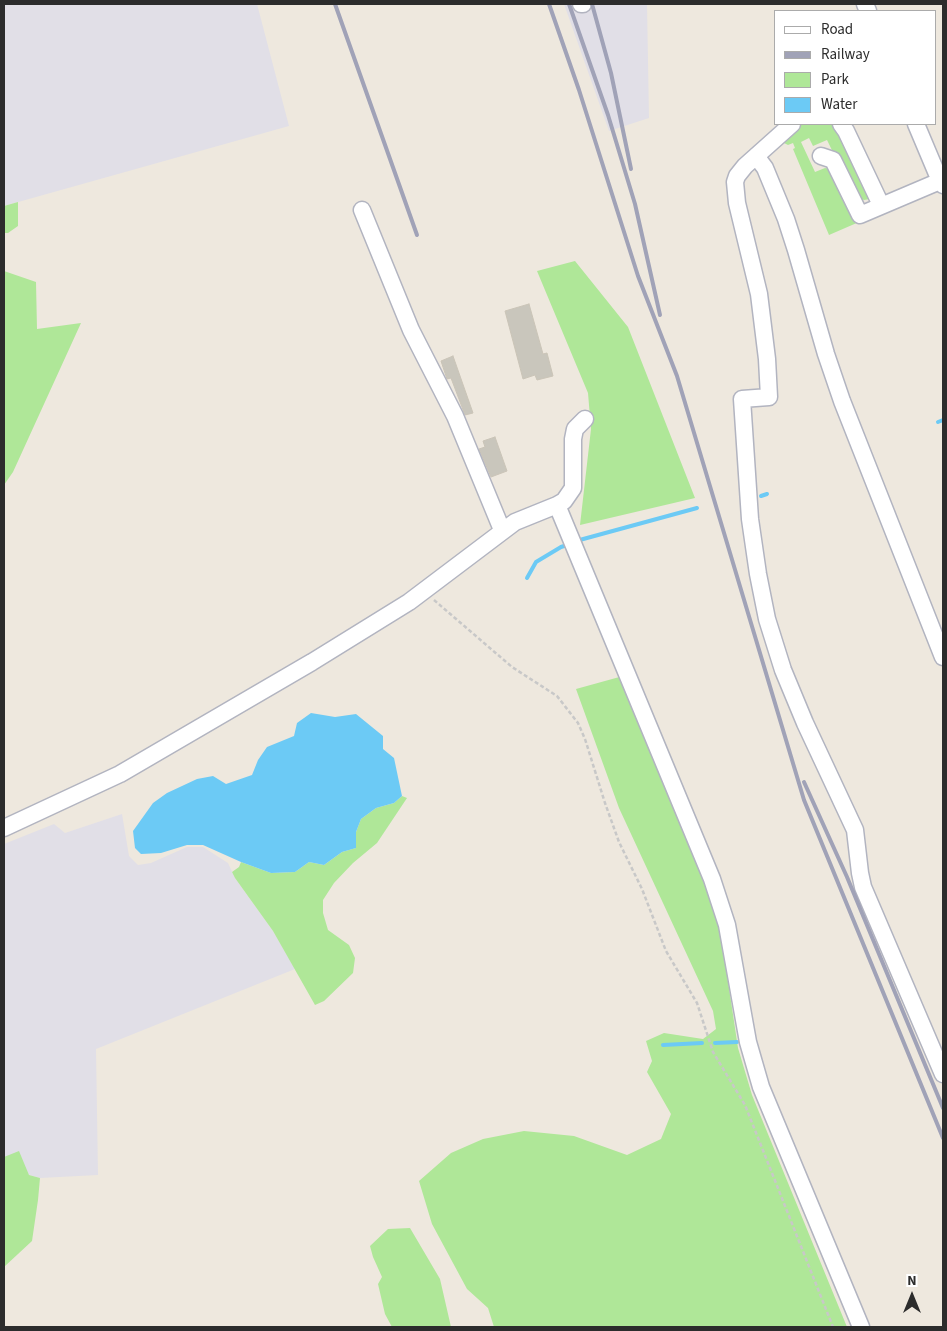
<!DOCTYPE html>
<html>
<head>
<meta charset="utf-8">
<style>
  body { margin:0 }
  #map { position:relative; width:947px; height:1331px; overflow:hidden; background:#eee8de; font-family:"Source Sans 3",sans-serif }
  canvas { display:block }
  .frame { position:absolute; inset:0; border:5px solid #2c2c2c; pointer-events:none }
  .legend { position:absolute; left:774px; top:10px; width:162px; height:115px; box-sizing:border-box; background:#fff; border:1px solid #ababab; margin:0; padding:6px 9px; list-style:none; font-size:15px; color:#2c2c2c }
  .legend li { display:flex; align-items:center; gap:10px; height:25px }
  .legend b { width:25px; border:1px solid #ababab }
  .north { position:absolute; left:887px; top:1271px; width:50px; height:50px; -webkit-text-stroke:4px #fff; paint-order:stroke; rotate:0deg; font-size:14px; font-weight:700; line-height:20px; text-align:center; color:#2c2c2c }
  .north::after { content:''; display:block; margin:auto; width:18px; height:22px; background:#2c2c2c; clip-path:polygon(50% 0,100% 100%,50% 72%,0 100%) }
</style>
</head>
<body>
<div id="map">
<canvas width="947" height="1331"></canvas>
<div class="frame"></div>
<ul class="legend">
<li><b style="height:6px;background:#fff"></b>Road</li>
<li><b style="height:6px;background:#a0a2b7"></b>Railway</li>
<li><b style="height:14px;background:#afe798"></b>Park</li>
<li><b style="height:14px;background:#6ccaf5"></b>Water</li>
</ul>
<div class="north">N</div>
</div>
<script>
const c = document.querySelector('canvas').getContext('2d');
c.lineJoin = 'round';
function fillPath(path, color) { c.fillStyle = color; c.fill(path, 'evenodd'); }
const toPath = rows => new Path2D(rows.map(r => 'M' + r).join(''));
function strokePath(path, color, width, dash) { c.strokeStyle = color; c.lineWidth = width; c.lineCap = dash ? 'butt' : 'round'; c.setLineDash(dash || []); c.stroke(path); }
fillPath(toPath([
  [4,4,257,4,289,126,4,206],
  [564,4,647,4,649,118,609,131],
  [122,814,129,856,138,865,151,863,187,847,203,847,228,863,235,878,273,931,295,969,96,1049,98,1175,40,1178,29,1175,4,1157,4,844,54,824,65,833]
]), '#e1dfe7');
fillPath(toPath([
  [800,124,830,124,837,128,870,199,864,200,861,199,851,189,827,140,813,146,809,138,801,142,815,172,825,168,831,169,859,222,829,235,793,149,795,148,793,143,788,145,784,143,782,137],
  [18,202,18,226,8,233,4,233,4,206],
  [575,261,628,327,695,498,580,525,591,429,588,393,537,271],
  [4,271,36,282,37,329,81,323,13,472,4,485],
  [623,676,711,896,722,941,738,1048,752,1095,847,1327,494,1327,488,1308,467,1289,432,1224,419,1181,451,1153,483,1139,524,1131,574,1136,627,1155,661,1139,671,1114,647,1072,652,1061,646,1041,664,1033,703,1039,716,1029,713,1011,619,808,576,689],
  [402,796,407,798,377,843,353,863,334,883,323,900,323,913,328,930,349,945,355,958,353,973,324,1001,315,1005,273,931,235,878,232,872,239,867,241,862,271,873,295,872,309,862,324,865,342,852,356,848,356,832,361,819,376,808,394,803],
  [19,1151,29,1175,40,1178,38,1200,32,1241,4,1267,4,1157],
  [410,1228,440,1279,451,1327,392,1327,385,1314,378,1284,382,1277,373,1257,370,1246,388,1229]
]), '#afe798');
fillPath(toPath([
  [311,713,335,717,356,714,383,736,383,749,394,758,402,796,394,803,376,808,361,819,356,832,356,848,342,852,324,865,309,862,295,872,271,873,241,862,203,845,187,845,161,853,141,854,135,848,133,831,153,803,167,793,197,779,213,776,226,784,252,775,258,760,267,747,294,736,297,723]
]), '#6ccaf5');
strokePath(toPath([
  [938,422,943,420],
  [761,496,767,494],
  [576,541,697,508],
  [527,578,536,562,561,547,570,544],
  [715,1043,737,1042],
  [663,1045,702,1043]
]), '#6ccaf5', 4);
const building = toPath([
  [529,304,543,354,547,353,553,376,537,380,535,375,523,379,505,311,529,304],
  [453,356,473,413,465,415,451,378,447,379,441,361,453,356],
  [495,437,507,471,491,477,479,449,485,447,483,441,495,437]
]);
fillPath(building, '#c9c6bc');
strokePath(building, '#cac4b7', 1);
const minor = toPath([
  [581,4,583,4],
  [865,4,868,11],
  [792,124,745,166,737,176,735,182,737,203,759,294,767,359,769,397,742,399,750,519,758,574,767,619,783,670,805,723,855,830,860,873,863,887,943,1074],
  [841,124,846,131,881,205],
  [916,124,940,181,943,185],
  [756,156,765,168,786,219,796,250,826,354,842,401,943,657],
  [821,156,833,160,860,215,940,181],
  [362,210,411,330,455,416,502,530],
  [557,505,712,879,727,925,748,1042,761,1087,861,1327],
  [4,828,120,774,312,662,409,602,515,522,557,505,564,501,573,488,573,439,575,429,585,419]
]);
strokePath(minor, '#b2b4c0', 19);
strokePath(toPath([
  [434,600,512,667,557,696,578,723,585,739,605,803,619,842,642,889,666,951,697,1003,713,1052,745,1105,833,1327]
]), '#c8c8c8', 2.5, [4, 2.5]);
strokePath(minor, '#fff', 16);
strokePath(toPath([
  [335,4,417,235],
  [549,4,579,90,638,276,677,376,804,800,943,1138],
  [569,4,608,115,635,204,660,315],
  [592,4,611,73,631,169],
  [804,782,847,877,943,1108]
]), '#a0a2b7', 4);
</script>
</body>
</html>
